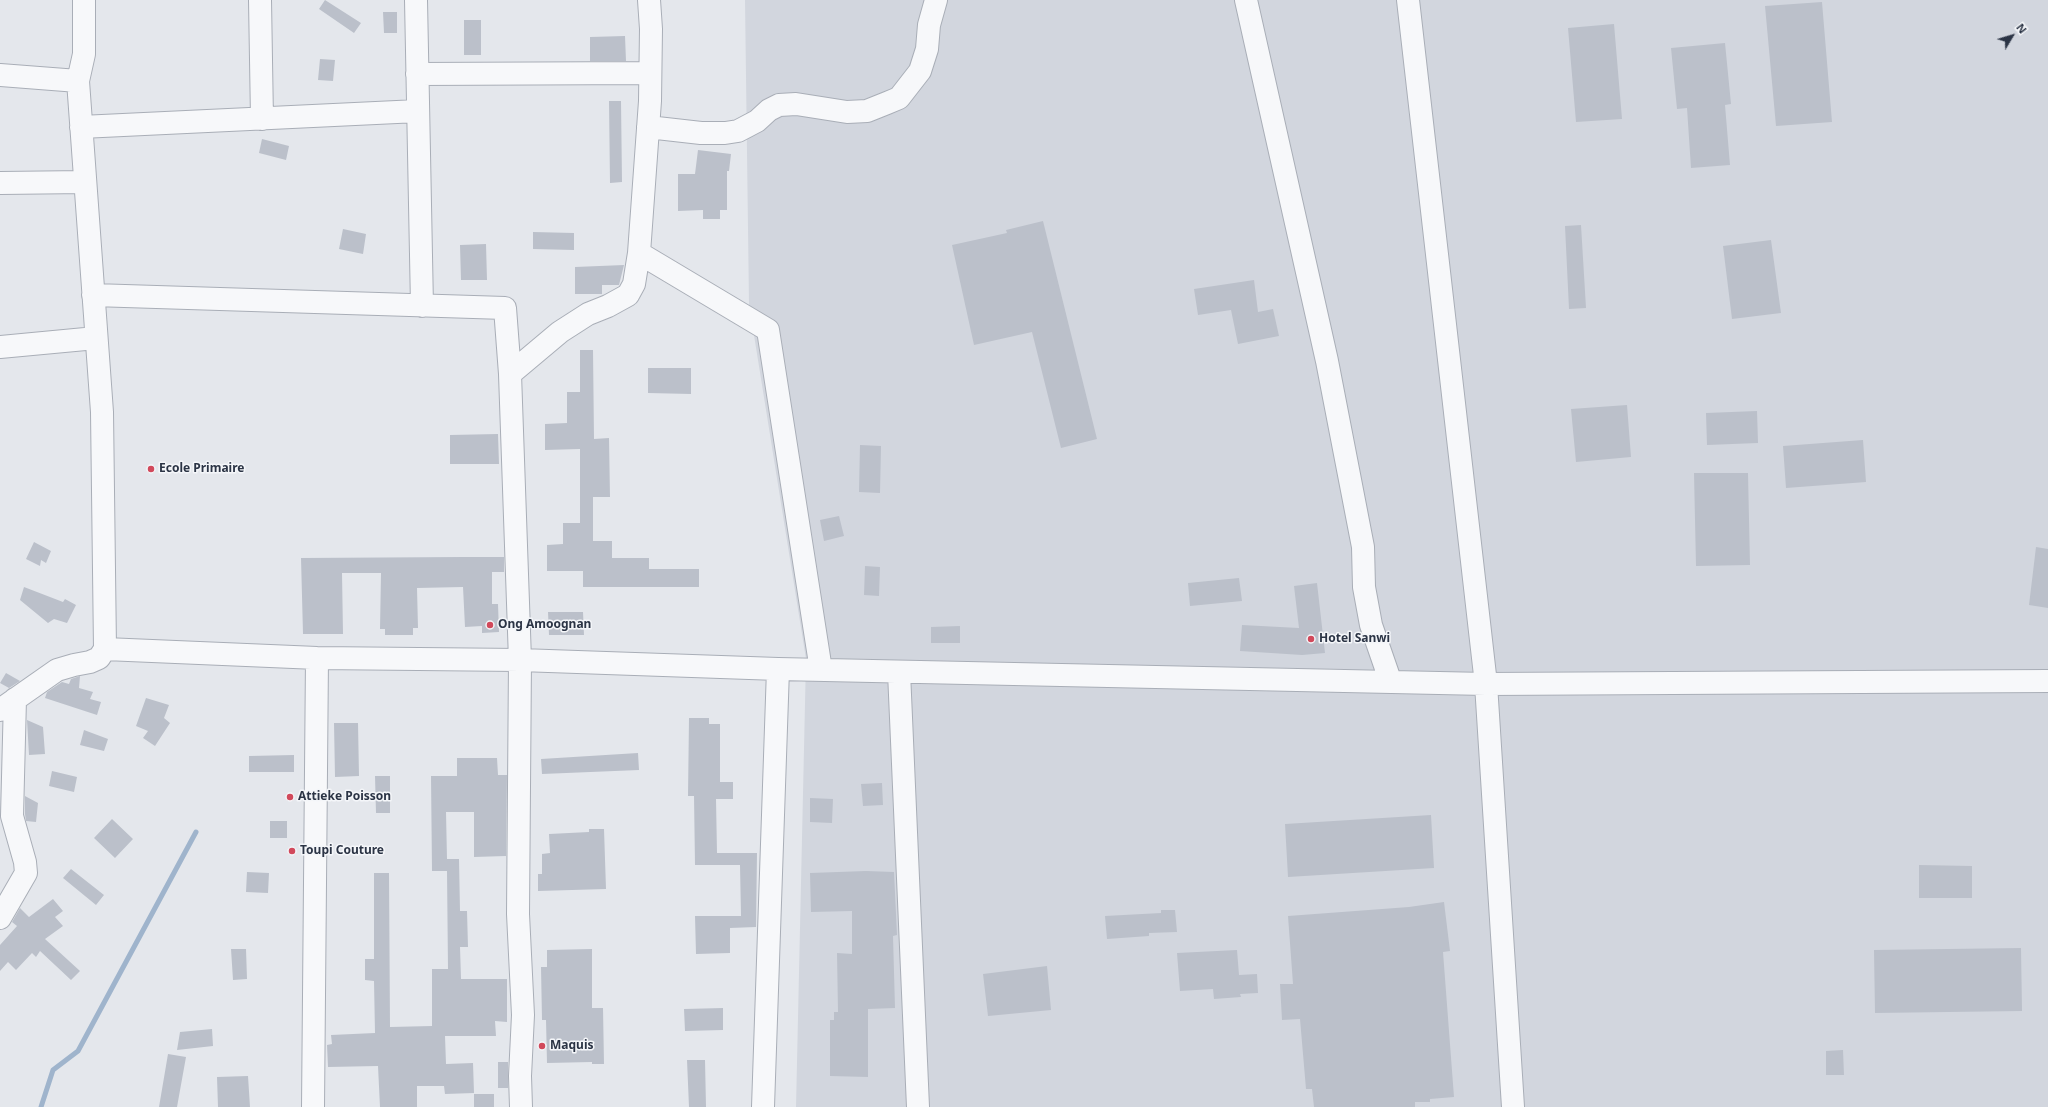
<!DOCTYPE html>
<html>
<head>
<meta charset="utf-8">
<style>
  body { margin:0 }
  #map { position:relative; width:2048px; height:1107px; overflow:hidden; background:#e4e7ec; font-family:"Noto Sans",sans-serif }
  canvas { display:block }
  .north { position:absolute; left:1992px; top:16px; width:40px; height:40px; -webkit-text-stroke:3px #f4f6f9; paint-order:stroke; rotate:52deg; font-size:11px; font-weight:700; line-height:16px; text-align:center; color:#2b3445 }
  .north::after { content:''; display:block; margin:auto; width:14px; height:18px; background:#2b3445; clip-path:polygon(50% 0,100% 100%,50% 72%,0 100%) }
</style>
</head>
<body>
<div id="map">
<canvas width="2048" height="1107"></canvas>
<div class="north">N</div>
</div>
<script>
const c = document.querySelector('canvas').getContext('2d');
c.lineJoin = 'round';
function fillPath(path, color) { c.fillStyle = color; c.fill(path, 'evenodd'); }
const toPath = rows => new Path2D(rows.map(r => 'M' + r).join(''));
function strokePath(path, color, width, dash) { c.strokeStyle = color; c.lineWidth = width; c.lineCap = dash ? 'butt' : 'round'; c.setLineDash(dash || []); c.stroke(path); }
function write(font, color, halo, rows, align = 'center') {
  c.font = font + ' "Noto Sans",sans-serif'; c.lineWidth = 3; c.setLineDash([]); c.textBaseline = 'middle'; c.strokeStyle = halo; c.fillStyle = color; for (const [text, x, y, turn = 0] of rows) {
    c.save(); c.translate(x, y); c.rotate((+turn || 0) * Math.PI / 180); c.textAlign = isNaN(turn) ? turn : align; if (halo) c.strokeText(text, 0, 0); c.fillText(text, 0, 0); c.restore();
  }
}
fillPath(toPath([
  [745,0,2048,0,2048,1107,796,1107,806,659,749,304]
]), '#d2d6de');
strokePath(toPath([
  [41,1107,53,1070,78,1051,196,832]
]), '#9fb4cc', 5);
fillPath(toPath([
  [325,0,361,23,354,33,319,9],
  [1822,2,1832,122,1776,126,1765,6],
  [383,12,397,12,397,33,384,33],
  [464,20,481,20,481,55,464,55],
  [1614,24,1622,119,1576,122,1568,28],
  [625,36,626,61,590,61,590,37],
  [1725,43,1731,104,1725,105,1730,165,1691,168,1687,108,1677,109,1671,48],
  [320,59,335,60,333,81,318,80],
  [609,101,621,101,622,182,610,183],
  [262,139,289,146,286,160,259,153],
  [698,150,731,154,729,171,727,171,727,210,720,210,720,219,703,219,703,210,678,211,678,174,695,174],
  [1043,221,1097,439,1061,448,1032,332,974,345,952,245,1007,233,1006,230],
  [1581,225,1586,308,1569,309,1565,226],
  [343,229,366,234,363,254,339,249],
  [533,232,574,233,574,250,533,249],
  [1771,240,1781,313,1732,319,1723,246],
  [486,244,487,280,461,280,460,245],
  [624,265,619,285,602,285,602,294,575,294,575,267],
  [1254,280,1258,312,1273,309,1279,336,1238,344,1231,310,1198,315,1194,289],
  [580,350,593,350,594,439,609,438,610,497,593,497,593,541,612,541,612,558,649,558,649,569,699,569,699,587,583,587,583,571,547,571,547,545,563,544,563,523,580,523,580,449,545,450,545,424,567,423,567,392,580,392],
  [648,368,691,368,691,394,648,393],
  [1627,405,1631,457,1576,462,1571,409],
  [1757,411,1758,443,1707,445,1706,413],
  [498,434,499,464,450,464,450,435],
  [1863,440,1866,482,1786,488,1783,446],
  [860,445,881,446,880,493,859,492],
  [1694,473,1748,473,1750,565,1696,566],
  [839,516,844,536,824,541,820,520],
  [34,542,51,551,46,563,41,560,40,566,26,559],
  [2036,547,2048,549,2048,608,2029,605],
  [462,557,504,557,504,572,492,572,492,604,498,604,499,632,482,633,482,626,465,627,463,587,417,588,418,628,413,628,413,635,385,635,385,629,380,629,381,573,342,573,343,634,303,634,301,558],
  [865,566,880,567,879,596,864,595],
  [1239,578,1242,601,1190,606,1188,583],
  [1317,583,1325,653,1302,655,1240,651,1242,625,1299,628,1294,586],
  [24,587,63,602,65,599,76,605,67,623,54,619,48,623,20,600],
  [548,612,583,612,584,635,549,635],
  [960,626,960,643,931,643,931,627],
  [6,673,20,681,9,688,0,683],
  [80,676,79,688,93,692,90,699,101,702,97,715,45,698,47,692,62,682,69,684,71,679],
  [146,698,169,705,164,718,170,723,155,746,143,738,148,731,136,726],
  [689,718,709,718,709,724,720,724,720,782,733,782,733,799,716,799,717,853,757,853,756,927,730,928,730,953,696,954,695,916,741,916,740,865,695,865,694,796,688,796],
  [27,720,43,727,45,754,29,755],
  [334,723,358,723,359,776,335,777],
  [84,730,108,739,104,751,80,745],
  [638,753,639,770,542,774,541,759],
  [294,755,294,772,249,772,249,756],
  [457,758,497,758,498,775,507,775,506,856,474,857,474,812,446,812,447,859,459,859,460,911,467,911,468,947,460,947,461,979,507,979,507,1022,495,1021,496,1036,445,1036,446,1064,473,1063,474,1093,445,1094,444,1086,417,1086,417,1107,380,1107,378,1066,328,1067,327,1045,332,1044,331,1035,375,1033,374,981,365,980,365,959,374,959,374,873,389,873,390,1027,432,1026,432,969,448,969,447,871,432,871,431,776,457,776],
  [52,771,77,777,74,792,49,786],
  [375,776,390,776,390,813,376,813],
  [882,783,883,805,863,806,861,784],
  [25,796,38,803,36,822,26,821,25,814],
  [810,798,833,799,832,823,810,822],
  [1431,815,1434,868,1288,877,1285,824],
  [112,819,133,839,115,858,94,838],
  [270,821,287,821,287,838,270,838],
  [589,829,604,829,606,889,538,891,538,874,542,874,542,854,550,853,549,834,589,832],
  [1919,865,1972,866,1972,898,1919,898],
  [71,869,104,895,96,905,63,878],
  [866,871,894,872,897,935,893,936,895,1008,868,1009,868,1077,830,1076,830,1020,834,1020,834,1012,838,1012,837,953,852,954,852,911,811,912,810,873],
  [247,872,269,873,268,893,246,892],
  [53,899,63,911,55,917,63,926,45,939,80,971,71,980,40,951,36,957,32,953,16,970,8,962,0,971,0,945,17,926,12,922,20,908,29,917],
  [1444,902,1450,951,1443,952,1454,1097,1430,1099,1430,1102,1415,1102,1415,1107,1314,1107,1312,1089,1306,1089,1300,1019,1282,1020,1280,984,1293,984,1288,916,1409,907],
  [1161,910,1175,910,1177,932,1149,933,1149,936,1107,939,1105,916,1161,913],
  [2021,948,2022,1011,1875,1013,1874,950],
  [231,949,246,949,247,979,233,980],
  [592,949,592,1008,603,1008,604,1064,592,1064,592,1062,547,1063,546,1020,542,1020,541,967,547,967,547,950],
  [1237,950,1239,975,1257,974,1258,993,1240,994,1241,997,1214,999,1213,989,1180,991,1177,953],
  [1047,966,1051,1010,988,1016,983,974],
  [723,1008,723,1030,685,1031,684,1009],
  [212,1029,213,1046,177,1050,180,1032],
  [1843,1050,1844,1075,1826,1075,1826,1051],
  [168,1054,186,1057,177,1107,159,1107],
  [687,1060,705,1060,706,1107,689,1107],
  [498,1062,508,1062,508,1088,498,1088],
  [248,1076,250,1107,218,1107,217,1077],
  [474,1094,494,1094,494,1107,474,1107]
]), '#bbc0ca');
const minor = toPath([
  [260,0,262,119],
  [416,0,422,306],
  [1246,0,1327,361,1363,547,1364,587,1371,625,1390,680],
  [1408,0,1486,684,1513,1107],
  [417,74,650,73],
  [0,75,78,81],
  [81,127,418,111],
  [648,127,701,133,725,133,738,131,757,121,769,110,779,105,796,104,847,112,867,111,887,103,899,98,920,71,927,49,929,25,936,0],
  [0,183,85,182],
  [639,253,768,330,821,670],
  [93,295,505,308,510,374,520,660,518,914,523,1015,520,1076,521,1107],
  [0,347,96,338],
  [510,374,560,332,588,314,608,306,628,295,634,284,639,253,650,101,651,29,649,0],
  [105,649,317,658,520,660,778,669,1486,684,2048,681],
  [899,672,918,1107],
  [0,710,57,670,74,665,90,662,99,658,105,649,102,412,78,81,84,54,84,0],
  [0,918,26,873,25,862,12,816,15,699],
  [313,1107,317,658],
  [763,1107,778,669]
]);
strokePath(minor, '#a9aeb7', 24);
strokePath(minor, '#f7f8fa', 22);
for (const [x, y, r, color] of [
  [151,469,4,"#d1495b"],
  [490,625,4,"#d1495b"],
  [1311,639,4,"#d1495b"],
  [290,797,4,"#d1495b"],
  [292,851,4,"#d1495b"],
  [542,1046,4,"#d1495b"]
]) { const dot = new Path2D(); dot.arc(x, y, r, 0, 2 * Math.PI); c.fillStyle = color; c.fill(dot); strokePath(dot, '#f4f6f9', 1.5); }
write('bold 12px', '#2b3445', '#f4f6f9', [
  ["Ecole Primaire",159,469],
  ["Ong Amoognan",498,625],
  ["Hotel Sanwi",1319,639],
  ["Attieke Poisson",298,797],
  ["Toupi Couture",300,851],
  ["Maquis",550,1046]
], 'left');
</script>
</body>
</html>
